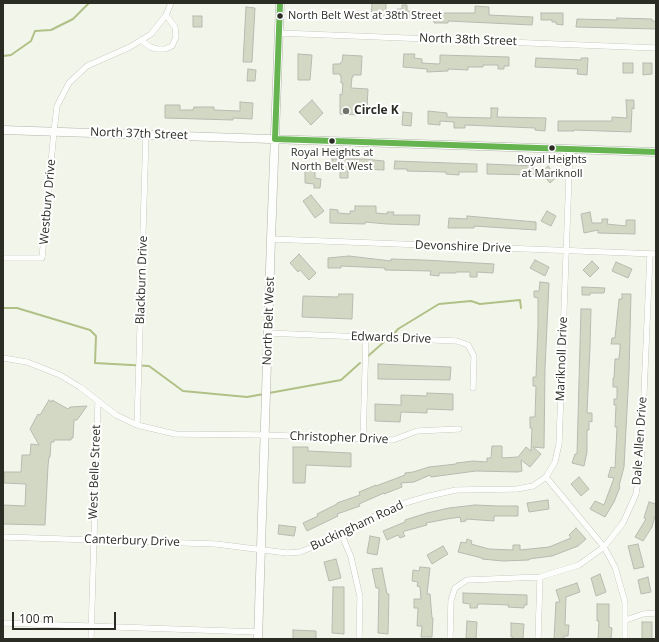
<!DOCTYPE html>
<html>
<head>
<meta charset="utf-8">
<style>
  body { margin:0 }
  #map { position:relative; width:659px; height:642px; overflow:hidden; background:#f2f6ea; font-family:"Open Sans",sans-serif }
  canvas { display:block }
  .frame { position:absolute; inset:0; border:4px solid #2b2d25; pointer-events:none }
  .scale { position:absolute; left:12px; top:612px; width:104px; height:18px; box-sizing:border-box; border:2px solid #2b2d25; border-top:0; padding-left:5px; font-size:12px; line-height:14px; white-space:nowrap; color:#2b2d25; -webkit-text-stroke:3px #fff; paint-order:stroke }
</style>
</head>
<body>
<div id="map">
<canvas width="659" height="642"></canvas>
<div class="frame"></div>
<div class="scale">100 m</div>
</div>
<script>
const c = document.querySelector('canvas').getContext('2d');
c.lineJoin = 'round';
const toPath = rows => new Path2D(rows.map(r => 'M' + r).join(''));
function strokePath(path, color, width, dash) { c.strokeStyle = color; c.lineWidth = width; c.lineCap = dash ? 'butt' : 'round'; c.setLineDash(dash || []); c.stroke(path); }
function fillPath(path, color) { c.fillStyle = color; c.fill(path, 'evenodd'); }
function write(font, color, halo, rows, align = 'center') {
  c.font = font + ' "Open Sans",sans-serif'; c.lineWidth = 4; c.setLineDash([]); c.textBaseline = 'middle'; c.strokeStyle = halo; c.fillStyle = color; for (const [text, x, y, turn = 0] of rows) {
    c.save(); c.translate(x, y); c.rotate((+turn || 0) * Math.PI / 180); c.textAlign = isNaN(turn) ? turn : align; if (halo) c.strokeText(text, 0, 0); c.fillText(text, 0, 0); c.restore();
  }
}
strokePath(toPath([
  [3,56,11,55,31,41,35,31,51,30,73,19,89,3],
  [3,308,17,308,90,330,96,336,95,363,149,366,183,391,247,397,264,394],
  [393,335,398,329,439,304,471,301,480,304,520,300,521,308],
  [367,357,385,341],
  [269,393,341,380,360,363]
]), '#b1c086', 2);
const building = toPath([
  [372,3,386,3,386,10,397,11,397,9,402,9,402,5,407,5,407,11,434,13,475,13,475,6,489,7,489,15,533,17,532,25,448,21,448,23,434,23,434,19,407,18,407,19,389,18,389,20,371,19,372,3],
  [246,7,255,8,252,62,243,62,246,7],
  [541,13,563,13,563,25,556,24,556,22,552,22,552,20,541,20,541,13],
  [193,16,202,16,202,27,193,27,193,16],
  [617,18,652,19,652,21,656,21,656,29,576,27,577,19,617,20,617,18],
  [298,54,312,55,310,80,298,80,298,54],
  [404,54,415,54,414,58,422,59,422,63,438,64,440,63,440,55,509,57,509,66,504,66,504,69,498,69,498,65,483,65,483,67,468,67,468,70,448,69,448,71,427,72,427,69,403,67,404,54],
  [343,55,362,56,361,75,353,75,353,77,352,77,351,88,368,89,367,108,358,108,358,115,340,114,340,94,342,95,343,83,341,83,341,76,340,76,340,74,333,74,333,64,340,64,340,63,342,62,343,55],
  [536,58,581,60,581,58,588,58,587,75,577,74,578,69,535,67,536,58],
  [623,63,633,63,633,73,623,73,623,63],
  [643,63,652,63,652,74,643,75,643,63],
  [248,69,256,70,255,81,247,81,248,69],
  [312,100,323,113,311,125,299,112,312,100],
  [626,100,634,100,634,109,632,108,631,132,574,130,574,131,558,131,558,121,612,121,612,117,627,118,626,100],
  [240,102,253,103,252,119,233,118,233,120,165,118,165,105,180,105,180,110,193,110,194,107,214,107,214,110,240,111,240,102],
  [491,108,498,108,497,117,546,118,545,131,535,130,535,128,465,125,465,128,454,128,454,122,440,121,440,125,428,124,428,111,447,113,447,117,491,118,491,108],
  [403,112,412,113,411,126,402,125,403,112],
  [332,159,364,159,384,161,384,170,348,168,348,178,340,178,340,167,332,167,332,159],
  [395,161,477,164,477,172,459,172,459,175,446,174,446,172,407,171,407,169,394,169,395,161],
  [487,164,534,166,534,175,487,174,487,164],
  [548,166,552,171,554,170,559,175,550,183,541,172,548,166],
  [305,168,315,168,315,178,321,179,320,188,314,188,314,184,305,183,305,168],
  [311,195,324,211,315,218,303,201,311,195],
  [355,206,376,206,376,213,387,214,387,212,394,212,393,215,420,215,419,225,387,224,365,222,365,224,330,223,330,209,338,210,338,213,350,214,350,211,355,211,355,206],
  [547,211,556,216,551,226,541,221,547,211],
  [590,212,592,223,602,223,602,219,608,219,607,224,626,226,626,220,635,220,635,234,598,233,598,230,584,233,581,214,590,212],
  [467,216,536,222,536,230,474,226,474,228,448,228,449,218,467,219,467,216],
  [299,254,316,273,309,280,300,270,298,272,290,263,299,254],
  [349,256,391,261,391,259,424,260,494,264,493,273,477,272,477,277,470,277,470,272,456,272,456,273,439,273,439,276,430,275,431,271,385,270,385,268,341,266,341,268,328,268,328,258,349,256],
  [535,260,549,267,545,276,530,268,535,260],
  [592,261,599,268,590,277,583,270,592,261],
  [616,262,632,269,628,278,612,271,616,262],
  [540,282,549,283,545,368,544,448,533,447,541,454,530,467,521,460,522,471,518,472,476,471,431,477,430,475,414,482,401,483,402,487,384,494,384,493,359,504,360,506,337,514,338,516,307,531,303,523,318,516,317,514,337,504,337,503,360,495,359,492,376,485,376,486,405,475,405,473,413,472,429,467,456,464,456,463,473,461,487,462,487,458,491,458,492,446,502,446,502,458,518,457,526,447,531,451,532,428,530,428,530,417,535,417,536,386,533,386,533,377,536,377,538,325,538,298,534,297,534,291,539,291,540,282],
  [582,287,605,288,604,293,590,293,590,295,582,295,582,287],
  [339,294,353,294,352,319,302,317,303,296,338,297,339,294],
  [622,294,631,294,629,372,624,467,619,486,620,487,614,502,605,517,590,509,595,501,604,505,614,478,608,477,611,467,615,468,617,427,615,427,616,405,614,405,614,399,617,399,617,387,613,387,613,378,614,378,615,359,619,359,620,348,620,344,611,344,612,338,615,338,619,299,622,299,622,294],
  [581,309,591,309,590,347,587,413,592,413,592,422,589,421,589,430,587,430,587,452,584,466,572,463,575,454,577,454,581,309],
  [378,364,451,367,450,380,378,379,378,364],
  [427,393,453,394,453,410,427,409,427,413,401,412,400,422,375,421,375,404,401,405,401,395,427,396,427,393],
  [49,400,51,402,52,400,68,409,70,407,87,406,77,420,74,420,73,438,71,438,71,440,54,440,54,442,51,442,50,457,49,457,48,466,45,525,3,524,3,505,25,506,26,484,4,483,4,472,21,472,22,455,30,455,31,444,39,445,30,429,38,414,40,415,49,400],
  [293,447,308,447,308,451,351,453,351,467,306,465,305,483,293,483,293,447],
  [579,477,589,489,581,496,571,484,579,477],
  [548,500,549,509,529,512,527,503,548,500],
  [649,502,656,504,656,516,655,516,652,527,643,541,635,537,646,519,644,518,649,502],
  [475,505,499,506,518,506,518,516,494,516,494,521,466,519,466,521,461,522,460,517,447,519,426,523,427,525,405,531,403,533,405,536,400,538,398,535,387,540,383,531,405,522,405,520,427,513,449,508,475,505],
  [279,525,296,527,294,536,278,534,279,525],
  [576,528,586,539,578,546,552,556,529,559,529,560,503,561,482,559,482,558,458,552,461,542,466,543,467,539,472,541,471,544,489,549,513,550,513,545,520,545,520,550,549,547,571,538,569,535,576,528],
  [370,536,380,538,377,555,367,553,370,536],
  [638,544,644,567,634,569,628,546,638,544],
  [443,546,448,554,432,564,427,555,443,546],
  [336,559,341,578,329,581,324,562,336,559],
  [420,567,430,568,427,594,430,594,432,618,433,618,432,637,421,637,422,626,417,626,418,608,414,608,414,599,421,599,420,587,417,586,418,582,412,581,413,570,419,571,420,567],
  [382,568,387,594,389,594,388,634,378,633,379,588,376,588,372,569,382,568],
  [600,574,606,592,596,596,591,578,600,574],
  [648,577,651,592,641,594,638,580,648,577],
  [577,583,580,592,566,597,565,625,569,625,568,636,564,636,564,639,554,639,556,602,560,602,556,590,577,583],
  [333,587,344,587,344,634,332,633,333,587],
  [463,593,527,595,527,605,524,605,524,608,508,607,509,605,483,604,478,604,477,608,470,608,470,604,463,603,463,593],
  [597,604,609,604,609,627,612,628,611,639,598,639,599,621,597,621,597,604],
  [467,621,477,622,476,639,466,638,467,621],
  [642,622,652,622,652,639,642,639,642,622],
  [511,623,524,624,523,639,513,639,513,637,511,637,511,623],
  [293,630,316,631,316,639,293,639,293,630]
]);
fillPath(building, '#d2d8c3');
strokePath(building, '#b7bab1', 1);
const street = toPath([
  [279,33,656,48],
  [141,40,150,47,157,49,165,49,172,46,176,37,175,27,166,15],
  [271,239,656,254],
  [3,258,42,258,54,131,57,106,69,83,87,66,130,47,151,34,166,15,171,3],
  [268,333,457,341,468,345,474,356,473,388],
  [3,358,27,362,60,375,80,387,116,415,137,425,175,434,265,435,393,440,417,431,459,429],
  [137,425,146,134],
  [363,439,366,338],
  [341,533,351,557,360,597,359,639],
  [3,537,216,544,287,553,300,552,315,546,383,512,405,503,429,496,456,490,517,489,533,486,546,477],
  [626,620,643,614,656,613],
  [3,623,258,632],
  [91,639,98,401],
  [450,639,451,600,455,588,467,580,540,577,579,565,604,547,546,477,555,462,559,444,570,148],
  [538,639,540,577],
  [625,639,625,602,615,567,604,547,623,523,636,494,641,463,650,254]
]);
const secondary = toPath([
  [3,130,656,152],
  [258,639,271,239,280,3]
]);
strokePath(street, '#b1b3aa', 6);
strokePath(secondary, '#b1b3aa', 9);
strokePath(street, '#fdfefc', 5.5);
strokePath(secondary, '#fdfefc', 8);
strokePath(toPath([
  [275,139,656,152],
  [275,139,280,3]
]), '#66b450', 6);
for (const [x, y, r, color] of [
  [280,16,3.5,"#2b2d25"],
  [346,111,4,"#71736a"],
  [332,141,3.5,"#2b2d25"],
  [552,148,3.5,"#2b2d25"]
]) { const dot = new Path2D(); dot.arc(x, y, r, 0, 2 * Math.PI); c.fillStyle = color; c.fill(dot); strokePath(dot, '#fff', 1.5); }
write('11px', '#2b2d25', '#fff', [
  ["North Belt West at 38th Street",288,16,"left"],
  ["Royal Heights at",332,153],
  ["North Belt West",332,167],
  ["Royal Heights",552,160],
  ["at Mariknoll",552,174]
]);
write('12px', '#2b2d25', '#fff', [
  ["North 38th Street",468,40,2],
  ["North 37th Street",139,134,2],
  ["Westbury Drive",48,202,-85],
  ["Devonshire Drive",463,247,2],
  ["Blackburn Drive",142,280,-88],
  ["North Belt West",269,321,-88],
  ["Edwards Drive",391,338,2],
  ["Mariknoll Drive",562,359,-88],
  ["Christopher Drive",339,438,2],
  ["Dale Allen Drive",640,441,-86],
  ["West Belle Street",95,472,-88],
  ["Buckingham Road",357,526,-25],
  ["Canterbury Drive",132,541,2]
]);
write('bold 12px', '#2b2d25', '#fff', [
  ["Circle K",354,111]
], 'left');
</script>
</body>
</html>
